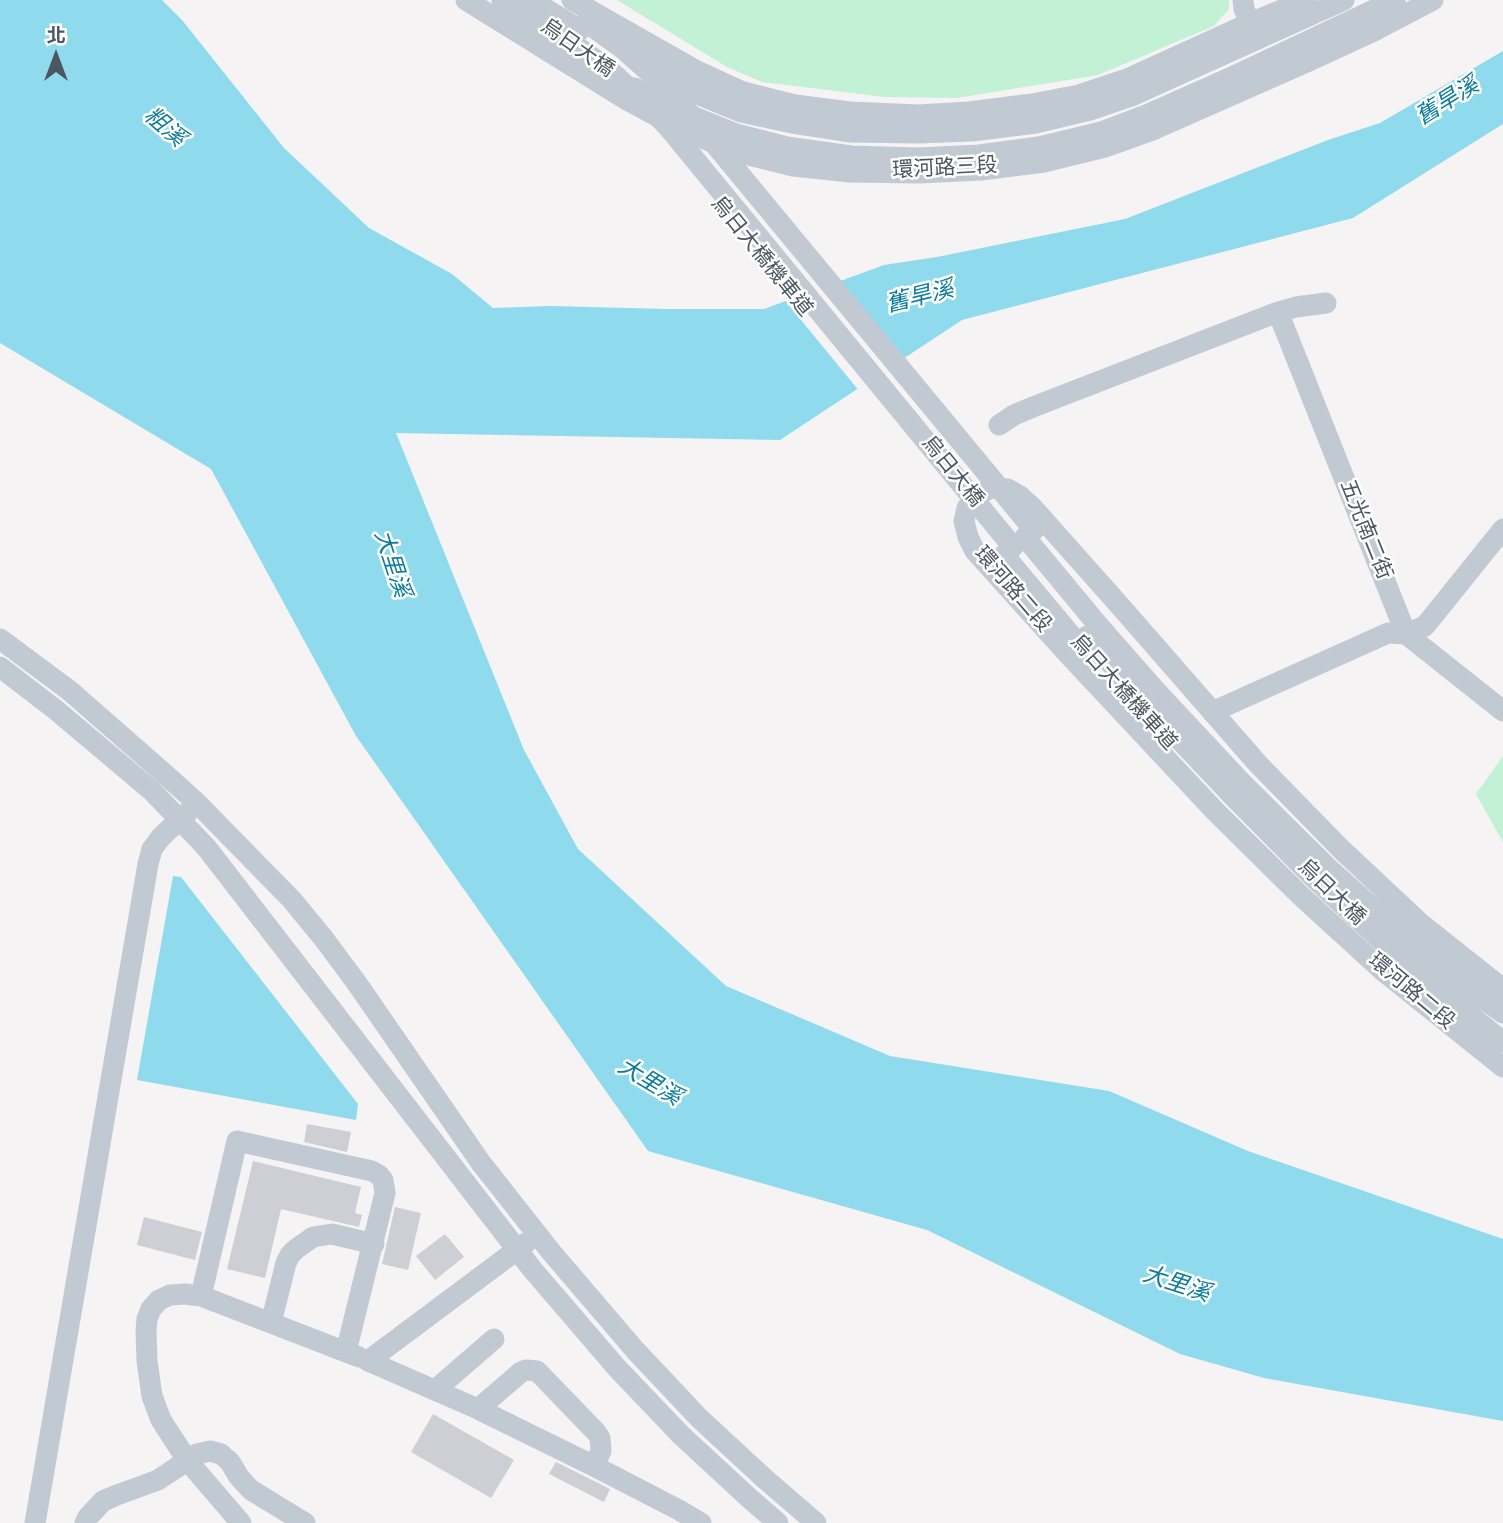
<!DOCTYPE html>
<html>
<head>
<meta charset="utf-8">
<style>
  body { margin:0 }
  #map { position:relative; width:1503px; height:1523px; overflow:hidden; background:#f5f3f3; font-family:"Titillium Web","Noto Sans TC",sans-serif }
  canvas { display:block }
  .north { position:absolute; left:21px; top:21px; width:70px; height:70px; -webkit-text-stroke:5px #fff; paint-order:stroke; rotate:0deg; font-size:19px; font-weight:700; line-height:28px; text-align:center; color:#4a5661 }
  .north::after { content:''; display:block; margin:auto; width:24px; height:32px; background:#4a5661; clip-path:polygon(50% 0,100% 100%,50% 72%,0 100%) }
</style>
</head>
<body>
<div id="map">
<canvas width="1503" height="1523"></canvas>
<div class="north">北</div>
</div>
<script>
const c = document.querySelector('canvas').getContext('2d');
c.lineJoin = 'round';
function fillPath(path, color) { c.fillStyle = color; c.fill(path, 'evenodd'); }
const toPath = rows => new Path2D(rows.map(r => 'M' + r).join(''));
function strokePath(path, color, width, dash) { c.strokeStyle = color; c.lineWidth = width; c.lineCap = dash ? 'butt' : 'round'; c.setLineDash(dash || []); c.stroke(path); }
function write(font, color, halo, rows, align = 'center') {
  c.font = font + ' "Titillium Web","Noto Sans TC",sans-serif'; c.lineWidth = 5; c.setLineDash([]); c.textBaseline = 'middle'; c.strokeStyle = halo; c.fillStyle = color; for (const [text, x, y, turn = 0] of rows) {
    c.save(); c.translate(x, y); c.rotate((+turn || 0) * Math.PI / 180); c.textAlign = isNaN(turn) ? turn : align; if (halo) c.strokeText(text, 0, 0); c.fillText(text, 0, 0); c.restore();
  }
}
fillPath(toPath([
  [617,0,1229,0,1229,9,1214,26,1098,75,957,98,885,97,762,82,727,67],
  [1503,756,1503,842,1476,794]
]), '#c3f1d5');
fillPath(toPath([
  [0,0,162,0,182,20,284,148,369,228,452,274,493,308,550,306,667,309,764,309,884,265,937,257,1125,219,1328,140,1380,123,1503,51,1503,124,1353,218,962,320,780,440,396,433,524,750,578,849,726,986,890,1056,1109,1091,1248,1151,1503,1239,1503,1421,1264,1378,1180,1354,927,1230,648,1151,356,736,211,469,0,343],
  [173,876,181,877,358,1104,356,1120,137,1080]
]), '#90daee');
fillPath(toPath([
  [838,278,907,361,860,392,783,298]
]), '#f5f3f3');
fillPath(toPath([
  [307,1124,351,1132,347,1152,304,1142],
  [253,1161,361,1187,355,1213,362,1215,359,1227,281,1209,265,1278,227,1269],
  [395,1207,421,1213,408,1270,382,1264],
  [144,1217,202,1232,195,1260,137,1245],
  [445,1234,464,1257,435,1280,416,1256],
  [433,1414,514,1460,491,1498,411,1452],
  [556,1462,610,1489,604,1502,549,1474]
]), '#cdcfd5');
strokePath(toPath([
  [466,0,627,100,679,128,733,151,793,166,850,172,919,173,981,170,1044,162,1105,147,1155,129,1307,62,1374,31,1433,0],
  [502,0,572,43],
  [531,0,580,30],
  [572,0,695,70,743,92,795,105,850,112,918,115,969,112,1032,104,1079,95,1127,79,1250,23,1306,0],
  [1243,0,1244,9,1255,34],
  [647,61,688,90,741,112,792,123,851,132,919,133,972,131,1036,123,1090,110,1134,95,1344,0],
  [635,88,684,113,736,134,787,147,851,156,918,158,979,155,1039,147,1101,132,1146,115,1234,76,1395,0],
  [1278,312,1406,634,1503,711],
  [999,425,1014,415,1033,407,1278,312,1296,307,1326,303],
  [1025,537,1098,625,1156,691,1241,782,1327,867,1408,939,1467,987,1503,1013],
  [1004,555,1090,658],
  [1087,636,1143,701,1230,793,1316,880,1396,954,1503,1042],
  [0,639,70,691,167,776,197,803,292,900,324,939,356,982,481,1163,552,1253,635,1350,699,1418,765,1479,816,1523],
  [0,667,56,710,152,791,206,847,532,1269,617,1368,681,1435,748,1497,778,1523],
  [1212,712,1388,633,1406,634,1425,626,1503,529],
  [1503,989,1420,923,1342,850,1258,764,1121,607,1033,508,1020,496,1008,489,992,488,976,495,967,508,964,521,968,537,975,551,1066,652,1215,811,1301,896,1382,970,1503,1067],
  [526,1243,368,1361,478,1409,594,1466,679,1510,701,1523],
  [201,1296,237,1141,372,1171,379,1175,383,1180,385,1193,346,1352],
  [271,1323,286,1263,290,1255,296,1249,313,1237,332,1234,374,1244],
  [435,1390,494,1339],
  [478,1409,521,1372,526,1370,537,1371,596,1432,600,1438,601,1451,594,1466],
  [35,1523,148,864,152,849,161,837,188,812],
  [85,1523,88,1517,103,1501,117,1495,158,1480,197,1454,210,1451,221,1454,230,1462,239,1477,251,1490,305,1523],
  [241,1523,187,1460,161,1420,152,1396,147,1361,146,1331,147,1319,151,1309,159,1300,170,1295,185,1294,201,1296,359,1357]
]), '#c1cad2', 21);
strokePath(toPath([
  [586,22,622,48,658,80,689,113,1034,530],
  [572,43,607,68,641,99,669,128,1013,547]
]), '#c1cad2', 21);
write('21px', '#4a5661', '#fff', [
  ["烏日大橋",577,49,35],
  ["環河路三段",945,169,-3],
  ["烏日大橋機車道",761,257,51],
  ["烏日大橋",952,472,51],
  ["五光南二街",1365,530,68],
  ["環河路二段",1012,590,49],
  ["烏日大橋機車道",1123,693,48],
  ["烏日大橋",1331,893,44],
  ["環河路二段",1411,992,40]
]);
write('italic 23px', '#0c7c9b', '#fff', [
  ["舊旱溪",1448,102,-32],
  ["粗溪",164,128,41],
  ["舊旱溪",920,298,-14],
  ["大里溪",391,564,72],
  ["大里溪",649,1083,31],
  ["大里溪",1176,1285,18]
]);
</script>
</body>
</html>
